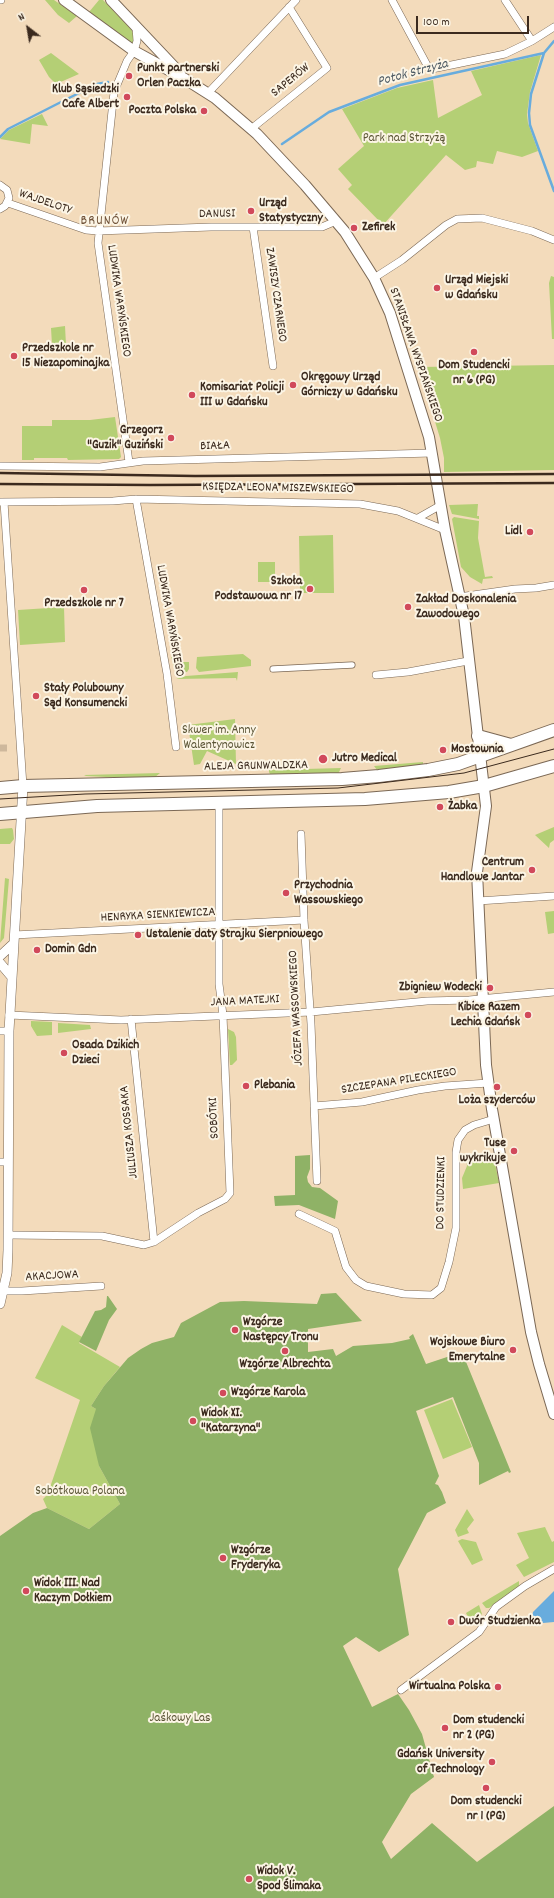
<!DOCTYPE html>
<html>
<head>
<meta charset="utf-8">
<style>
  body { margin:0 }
  #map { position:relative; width:554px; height:1898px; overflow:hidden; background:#f3dbbb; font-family:Dekko,sans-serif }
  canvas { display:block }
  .north { position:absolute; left:8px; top:8px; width:40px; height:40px; -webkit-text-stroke:3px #fcf5e5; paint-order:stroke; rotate:329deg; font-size:11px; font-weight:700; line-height:16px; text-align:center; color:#3b2a1e }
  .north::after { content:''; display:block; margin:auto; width:14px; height:18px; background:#3b2a1e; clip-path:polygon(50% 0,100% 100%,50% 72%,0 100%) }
  .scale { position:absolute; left:416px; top:16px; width:113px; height:18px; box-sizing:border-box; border:2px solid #3b2a1e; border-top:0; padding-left:5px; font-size:12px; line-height:14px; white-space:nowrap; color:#3b2a1e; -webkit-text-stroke:3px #fcf5e5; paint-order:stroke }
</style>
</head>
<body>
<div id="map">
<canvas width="554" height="1898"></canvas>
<div class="north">N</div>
<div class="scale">100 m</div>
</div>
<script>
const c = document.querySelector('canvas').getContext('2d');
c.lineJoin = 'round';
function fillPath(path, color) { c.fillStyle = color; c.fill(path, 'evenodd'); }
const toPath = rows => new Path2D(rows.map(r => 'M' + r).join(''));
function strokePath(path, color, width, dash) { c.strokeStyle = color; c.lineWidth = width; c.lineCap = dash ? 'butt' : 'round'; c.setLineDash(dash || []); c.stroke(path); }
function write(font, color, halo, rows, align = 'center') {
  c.font = font + ' Dekko,sans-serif'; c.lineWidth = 4; c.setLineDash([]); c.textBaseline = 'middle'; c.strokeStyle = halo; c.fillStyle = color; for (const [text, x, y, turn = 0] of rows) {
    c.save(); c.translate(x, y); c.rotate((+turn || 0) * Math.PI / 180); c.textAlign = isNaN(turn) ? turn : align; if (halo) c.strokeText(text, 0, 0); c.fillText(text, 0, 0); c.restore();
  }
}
fillPath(toPath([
  [45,0,54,0,77,16,69,23,58,15],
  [99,0,103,0,131,29,134,35,134,45,89,12],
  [51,53,79,74,56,84,49,77,39,60],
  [541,55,530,92,527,114,528,123,538,151,522,157,497,151,493,164,477,161,476,167,465,170,446,155,383,225,348,189,352,185,338,169,364,146,342,109,397,88,433,80,438,118,482,95,471,71],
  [42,114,48,126,32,124,30,144,0,139,9,130],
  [551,276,554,277,554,339,552,339,549,283],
  [65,326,66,345,52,345,51,328],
  [554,365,554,470,444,472,444,458,440,438,419,369,420,367],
  [115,417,121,457,119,459,68,460,67,458,34,458,34,460,22,460,22,426,52,426,52,420,90,420],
  [478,504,477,516,479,516,479,519,452,514,449,505],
  [454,517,479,521,478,538,485,577,492,576,493,578,483,579,482,584,470,577,461,567,452,519],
  [333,535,334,593,300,593,299,536],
  [258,562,275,562,275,584,271,584,271,582,258,582],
  [64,607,65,642,20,645,18,610],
  [243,654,251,660,251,666,199,672,196,668,197,657],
  [176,656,183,662,189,662,189,669,187,672,176,673,171,657],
  [238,672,237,681,236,678,176,679,186,676],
  [235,719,236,764,207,751,200,764,194,765,188,725],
  [423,762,423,766,377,770,374,766],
  [341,768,338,774,271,776,269,772,269,770],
  [160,773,154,778,126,778,86,776,84,775],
  [554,827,554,840,550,843,549,848,535,835],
  [12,828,13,830,14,839,10,844,0,844,0,829],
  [5,878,9,879,4,938,0,943],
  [554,911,554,933,548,934,545,912],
  [31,1021,52,1022,52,1035,37,1036,31,1026],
  [58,1023,90,1025,91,1029,58,1033],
  [228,1029,234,1032,236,1037,237,1060,232,1065,230,1065],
  [493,1153,499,1183,463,1189,462,1178,467,1166,466,1157],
  [62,1325,82,1337,79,1343,120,1367,104,1386,91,1406,96,1409,99,1466,120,1504,89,1529,47,1508,43,1499,46,1496,47,1496,80,1400,35,1378],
  [452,1399,472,1447,443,1459,424,1410],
  [467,1509,474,1520,467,1529,469,1533,458,1537,455,1530],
  [545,1527,552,1542,554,1541,554,1562,524,1577,516,1565,529,1558,517,1533],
  [462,1539,476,1542,483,1560,472,1565,458,1541],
  [519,1581,519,1587,489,1608,486,1608,482,1603],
  [479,1605,482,1614,471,1623,466,1613]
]), '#b4cf75');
fillPath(toPath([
  [310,1155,310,1169,307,1177,308,1182,312,1187,320,1188,338,1201,335,1219,299,1205,275,1206,274,1196,295,1195,295,1156],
  [336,1293,362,1321,308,1329,308,1352,333,1349,336,1356,353,1346,392,1343,410,1339,409,1337,413,1334,426,1364,462,1352,511,1472,509,1473,508,1471,479,1485,479,1463,453,1397,416,1411,439,1476,435,1484,438,1485,442,1492,446,1503,427,1513,398,1569,409,1635,379,1652,356,1637,343,1646,372,1707,398,1694,409,1710,422,1734,434,1777,411,1794,382,1842,391,1859,432,1823,477,1862,554,1806,554,1898,0,1898,0,1536,33,1513,47,1508,89,1529,120,1504,99,1466,90,1428,96,1409,91,1406,104,1386,128,1358,141,1349,152,1343,174,1337,181,1323,220,1302,244,1301,317,1304,321,1294],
  [107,1296,108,1296,117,1309,109,1320,96,1351,79,1342,95,1311,101,1310,106,1307]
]), '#8fb266');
fillPath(toPath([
  [554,1591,554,1622,543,1623,532,1616,533,1612]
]), '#68acdd');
strokePath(toPath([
  [544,53,531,94,529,113,530,125,554,191],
  [0,137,8,129,63,101,97,84,108,82],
  [282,144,329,112,400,85,544,53,554,41]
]), '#68acdd', 2.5);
strokePath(toPath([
  [0,748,8,748]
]), '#ceb89c', 7, [7, 3.5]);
const pedestrian = toPath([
  [273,669,352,665]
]);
const minor = toPath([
  [0,0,1,0],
  [392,0,428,67,432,69,505,54,532,41,554,27],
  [505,0,532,41],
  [208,93,296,0],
  [251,129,327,68,289,7],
  [0,185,7,190,9,198,5,206,0,209],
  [8,203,86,230,98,231,211,227,322,227,336,221],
  [253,227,273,366],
  [374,278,402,260,446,225,457,219,482,218,532,231,554,240],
  [129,462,98,243,114,92,127,61,134,51,137,41,136,27],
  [0,466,100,467,143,461,432,453],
  [136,499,167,674,176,747],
  [0,502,113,501,136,499,360,504,398,511,445,530],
  [4,502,23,786],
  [418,518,441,505],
  [459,597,515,589,536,588,554,585],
  [376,675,408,672,468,661],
  [301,834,304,920,311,1024,317,1181],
  [478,901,554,896],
  [14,935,304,920],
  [9,1015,121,1020,311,1012,427,1001,469,1000,554,992],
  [131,1019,154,1242],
  [0,1031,9,1031],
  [314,1106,362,1102,418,1090,445,1086,488,1083],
  [0,1162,8,1162],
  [299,1214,335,1231,346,1267,356,1280,366,1286,404,1294,432,1295,441,1288,449,1262,456,1228,456,1152,458,1140,465,1130,474,1125,494,1119],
  [8,1235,102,1236,144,1245,154,1242,198,1213,225,1199,230,1193,223,1015,219,984,219,803],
  [3,1291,22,1291,101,1286],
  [401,1690,479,1632,496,1607,525,1586,554,1569]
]);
const tertiary = toPath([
  [0,956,13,944],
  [0,963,11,976],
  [0,1304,7,1273,8,1250,9,1031,23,786]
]);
const secondary = toPath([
  [64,0,134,51,185,79,215,98,257,134,305,185,345,232,374,278,390,313,429,437,445,530,464,616,486,806,477,872,486,1065,492,1109,531,1332,539,1364,554,1414],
  [111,0,180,73]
]);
const primary = toPath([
  [478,736,511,745],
  [0,788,23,786,342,779,379,776,428,770,458,764,554,730],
  [0,814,97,806,365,799,449,792,484,786,554,766]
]);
strokePath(pedestrian, '#7b6855', 7);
strokePath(minor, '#7b6855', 8);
strokePath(tertiary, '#7b6855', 10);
strokePath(secondary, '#7b6855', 12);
strokePath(primary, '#7b6855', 14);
strokePath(pedestrian, '#fff', 5.5);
strokePath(minor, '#fff', 7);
strokePath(tertiary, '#fff', 9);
strokePath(secondary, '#fff', 10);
strokePath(primary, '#fff', 12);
strokePath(toPath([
  [0,799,85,794,338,788,464,773,554,749]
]), '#3b2a1e', 1);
strokePath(toPath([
  [0,473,195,476,554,474],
  [0,484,150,485,554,483]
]), '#3b2a1e', 2.5);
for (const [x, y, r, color] of [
  [129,76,4,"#d1495b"],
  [127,97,4,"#d1495b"],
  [204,111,4,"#d1495b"],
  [251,211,4,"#d1495b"],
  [354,228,4,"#d1495b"],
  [437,288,4,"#d1495b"],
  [474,352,4,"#d1495b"],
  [14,356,4,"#d1495b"],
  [293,385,4,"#d1495b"],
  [192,395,4,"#d1495b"],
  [171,438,4,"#d1495b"],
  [530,532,4,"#d1495b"],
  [310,589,4,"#d1495b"],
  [84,590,4,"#d1495b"],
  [408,607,4,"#d1495b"],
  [36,696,4,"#d1495b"],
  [443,750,4,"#d1495b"],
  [323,759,5,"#d1495b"],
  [440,807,4,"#d1495b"],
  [532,870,4,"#d1495b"],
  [286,893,4,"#d1495b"],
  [138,935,4,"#d1495b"],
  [37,950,4,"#d1495b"],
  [490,988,4,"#d1495b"],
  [528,1015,4,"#d1495b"],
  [64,1053,4,"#d1495b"],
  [246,1086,4,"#d1495b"],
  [497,1087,4,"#d1495b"],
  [514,1151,4,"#d1495b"],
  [235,1330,4,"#d1495b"],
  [513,1350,4,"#d1495b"],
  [285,1351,4,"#d1495b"],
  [223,1393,4,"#d1495b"],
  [193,1421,4,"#d1495b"],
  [223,1558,4,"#d1495b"],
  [26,1591,4,"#d1495b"],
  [451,1622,4,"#d1495b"],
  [498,1687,4,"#d1495b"],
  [445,1728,4,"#d1495b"],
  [492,1762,4,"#d1495b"],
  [486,1788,4,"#d1495b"],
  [249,1879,4,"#d1495b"]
]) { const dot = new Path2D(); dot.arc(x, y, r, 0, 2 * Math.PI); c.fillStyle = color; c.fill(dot); strokePath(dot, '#fcf5e5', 1.5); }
write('bold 13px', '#3b2a1e', '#fcf5e5', [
  ["Punkt partnerski",137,69],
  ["Orlen Paczka",137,84],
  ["Klub Sąsiedzki",119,90,"right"],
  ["Cafe Albert",119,105,"right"],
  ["Poczta Polska",196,111,"right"],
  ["Urząd",259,204],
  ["Statystyczny",259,219],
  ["Zefirek",362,228],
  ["Urząd Miejski",445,281],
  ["w Gdańsku",445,296],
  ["Przedszkole nr",22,349],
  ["15 Niezapominajka",22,364],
  ["Dom Studencki",474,366,"center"],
  ["nr 6 (PG)",474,381,"center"],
  ["Okręgowy Urząd",301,378],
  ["Górniczy w Gdańsku",301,393],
  ["Komisariat Policji",200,388],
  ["III w Gdańsku",200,403],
  ["Grzegorz",163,431,"right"],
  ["\"Guzik\" Guziński",163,446,"right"],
  ["Lidl",522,532,"right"],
  ["Szkoła",302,582,"right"],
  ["Podstawowa nr 17",302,597,"right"],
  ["Zakład Doskonalenia",416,600],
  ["Zawodowego",416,615],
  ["Przedszkole nr 7",84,604,"center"],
  ["Stały Polubowny",44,689],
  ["Sąd Konsumencki",44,704],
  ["Mostownia",451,750],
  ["Jutro Medical",332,759],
  ["Żabka",448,807],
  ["Centrum",524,863,"right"],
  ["Handlowe Jantar",524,878,"right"],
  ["Przychodnia",294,886],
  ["Wassowskiego",294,901],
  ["Ustalenie daty Strajku Sierpniowego",146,935],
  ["Domin Gdn",45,950],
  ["Zbigniew Wodecki",482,988,"right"],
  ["Kibice Razem",520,1008,"right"],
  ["Lechia Gdańsk",520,1023,"right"],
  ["Osada Dzikich",72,1046],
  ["Dzieci",72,1061],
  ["Plebania",254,1086],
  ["Loża szyderców",497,1101,"center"],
  ["Tuse",506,1144,"right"],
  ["wykrikuje",506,1159,"right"],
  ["Wzgórze",243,1323],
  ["Następcy Tronu",243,1338],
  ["Wojskowe Biuro",505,1343,"right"],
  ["Emerytalne",505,1358,"right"],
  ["Wzgórze Albrechta",285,1365,"center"],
  ["Wzgórze Karola",231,1393],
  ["Widok XI.",201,1414],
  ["\"Katarzyna\"",201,1429],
  ["Wzgórze",231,1551],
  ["Fryderyka",231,1566],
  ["Widok III. Nad",34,1584],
  ["Kaczym Dołkiem",34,1599],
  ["Dwór Studzienka",459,1622],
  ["Wirtualna Polska",490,1687,"right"],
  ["Dom studencki",453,1721],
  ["nr 2 (PG)",453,1736],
  ["Gdańsk University",484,1755,"right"],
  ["of Technology",484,1770,"right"],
  ["Dom studencki",486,1802,"center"],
  ["nr 1 (PG)",486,1817,"center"],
  ["Widok V.",257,1872],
  ["Spod Ślimaka",257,1887]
], 'left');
write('13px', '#3b2a1e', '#fcf5e5', [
  ["SAPERÓW",291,81,-39],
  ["WAJDELOTY",45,203,19],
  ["DANUSI",217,215,-1],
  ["ZAWISZY CZARNEGO",275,295,82],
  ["LUDWIKA WARYŃSKIEGO",118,301,82],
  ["STANISŁAWA WYSPIAŃSKIEGO",415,355,71],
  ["BIAŁA",215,447,-2],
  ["KSIĘDZA LEONA MISZEWSKIEGO",278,489,1],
  ["LUDWIKA WARYŃSKIEGO",169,621,80],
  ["ALEJA GRUNWALDZKA",256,767,-1],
  ["HENRYKA SIENKIEWICZA",158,916,-3],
  ["JANA MATEJKI",245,1002,-3],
  ["JÓZEFA WASSOWSKIEGO",297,1008,-93],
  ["SZCZEPANA PILECKIEGO",399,1082,-9],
  ["SOBÓTKI",215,1118,-93],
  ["JULIUSZA KOSSAKA",130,1132,-96],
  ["DO STUDZIENKI",442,1193,-89],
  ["AKACJOWA",52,1277,-3]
]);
write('13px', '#595334', '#fcf5e5', [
  ["Park nad Strzyżą",404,139],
  ["Skwer im. Anny",219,731],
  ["Walentynowicz",219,746],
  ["Sobótkowa Polana",80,1492],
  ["Jaśkowy Las",180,1719]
]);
write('italic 14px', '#4b5861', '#fcf5e5', [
  ["Potok Strzyża",413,74,-15]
]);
c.letterSpacing = '1px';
write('14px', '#705238', '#fcf5e5', [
  ["BRUNÓW",105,222]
]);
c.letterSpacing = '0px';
</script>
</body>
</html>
